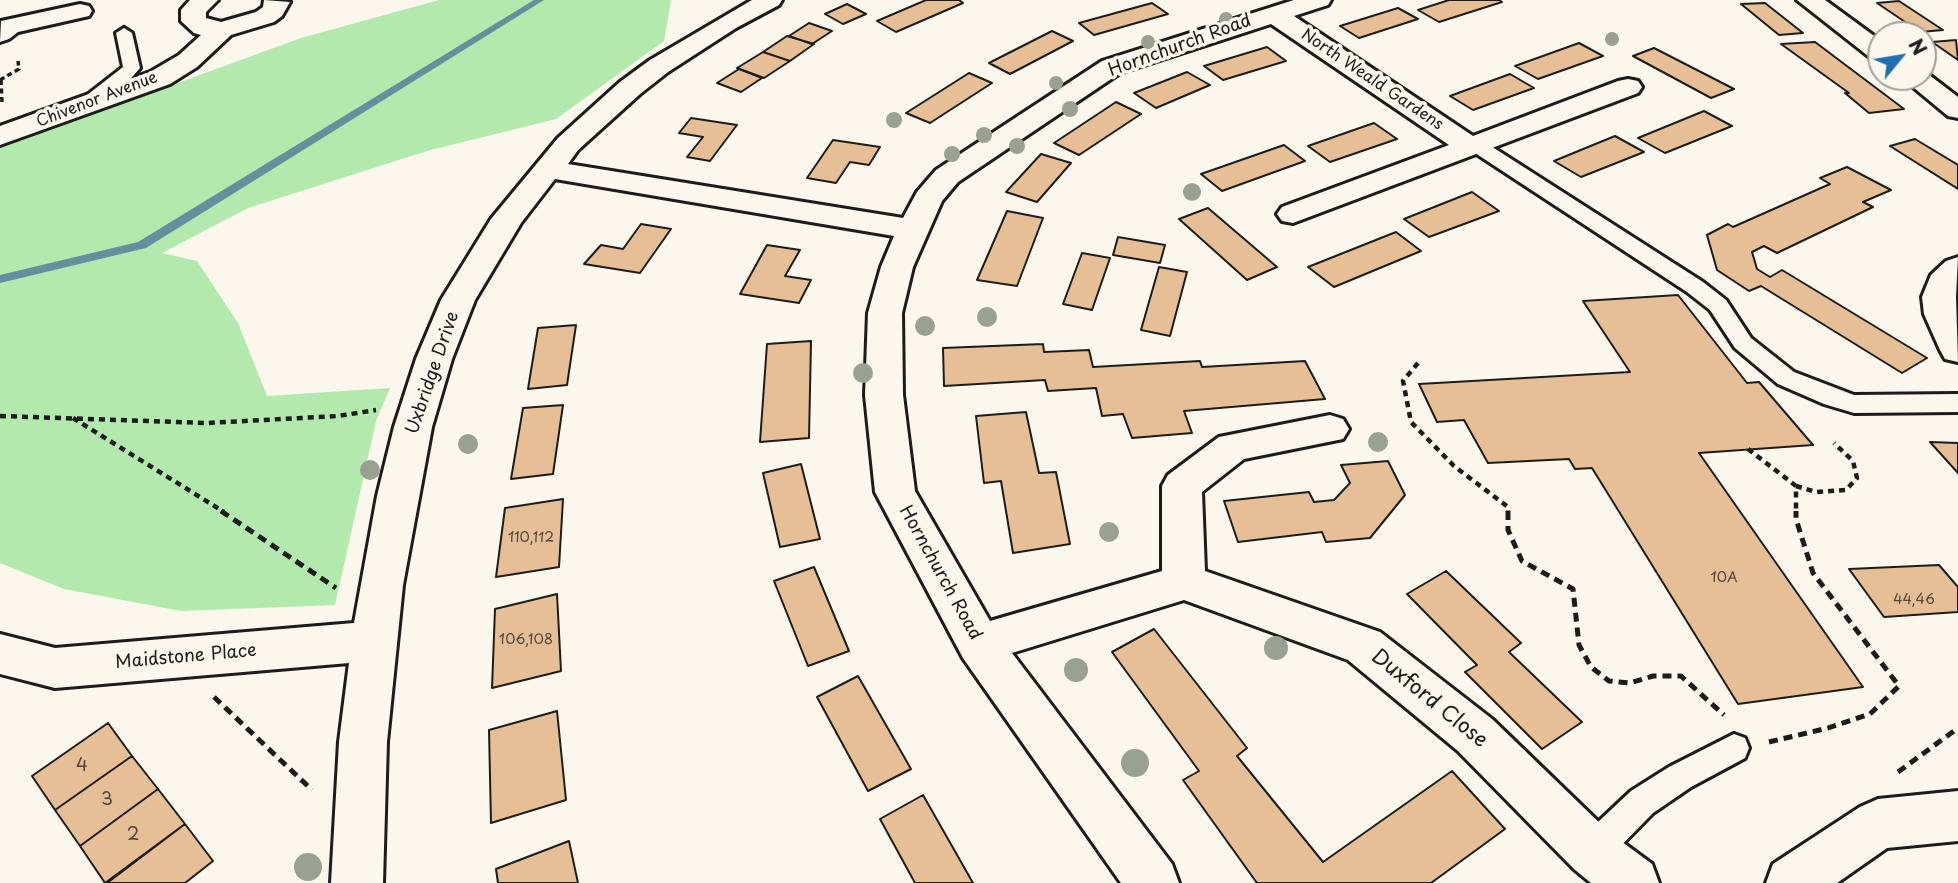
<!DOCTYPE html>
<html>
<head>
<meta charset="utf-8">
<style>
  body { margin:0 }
  #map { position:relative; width:1958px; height:883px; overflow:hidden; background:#fbf7ec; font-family:"Playpen Sans",sans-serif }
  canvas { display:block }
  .north { position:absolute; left:1867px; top:21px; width:70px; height:70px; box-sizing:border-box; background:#fbf7ec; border:2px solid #a29f99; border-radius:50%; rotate:60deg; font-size:19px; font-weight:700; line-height:28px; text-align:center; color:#1c1c1c }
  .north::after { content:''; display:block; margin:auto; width:24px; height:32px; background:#1f6fb2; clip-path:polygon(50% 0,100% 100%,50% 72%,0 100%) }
</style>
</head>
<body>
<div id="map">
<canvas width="1958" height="883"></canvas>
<div class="north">N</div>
</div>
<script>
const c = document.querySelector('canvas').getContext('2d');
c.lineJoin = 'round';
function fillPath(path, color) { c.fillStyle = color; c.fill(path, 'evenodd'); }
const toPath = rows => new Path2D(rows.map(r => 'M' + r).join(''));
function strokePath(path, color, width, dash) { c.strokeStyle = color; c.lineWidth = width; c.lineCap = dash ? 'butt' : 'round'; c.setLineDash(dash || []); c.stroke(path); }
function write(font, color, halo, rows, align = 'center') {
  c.font = font + ' "Playpen Sans",sans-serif'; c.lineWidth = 7; c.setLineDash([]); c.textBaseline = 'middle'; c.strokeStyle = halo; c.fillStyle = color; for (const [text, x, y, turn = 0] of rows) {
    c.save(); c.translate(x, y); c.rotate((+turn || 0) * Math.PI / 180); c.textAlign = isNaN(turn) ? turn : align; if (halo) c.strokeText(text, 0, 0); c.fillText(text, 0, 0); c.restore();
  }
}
fillPath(toPath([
  [439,0,671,0,664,41,556,119,427,151,248,208,162,253,197,261,238,323,267,396,390,388,376,421,335,605,181,611,64,589,0,563,0,148,301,38]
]), '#b2e9ad');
fillPath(toPath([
  [534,0,544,0,146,248,0,283,0,275,138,242,534,0]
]), '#64909e');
const building = toPath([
  [926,0,959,0,963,3,896,32,877,21,926,0],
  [1449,0,1499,0,1502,2,1439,22,1418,10,1449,0],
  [1899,1,1943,30,1920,32,1877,3,1899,1],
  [1152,3,1168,14,1094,35,1079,23,1152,3],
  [1765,3,1803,33,1779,35,1741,4,1765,3],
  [847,4,866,14,843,24,825,14,847,4],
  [1398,8,1418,19,1359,38,1340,26,1398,8],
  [809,23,832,31,812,44,789,36,809,23],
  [1052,31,1073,41,1010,74,989,63,1052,31],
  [787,36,814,44,790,61,763,52,787,36],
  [1956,40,1958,60,1932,42,1956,40],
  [1815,42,1904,109,1869,113,1845,93,1849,93,1781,44,1815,42],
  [1579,43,1603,56,1538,79,1515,66,1579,43],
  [1267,47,1286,61,1223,80,1204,66,1267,47],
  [1654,48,1734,89,1711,98,1633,56,1654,48],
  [763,52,790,61,764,78,737,68,763,52],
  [739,69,762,78,741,92,717,83,739,69],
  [1187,72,1210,85,1156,108,1134,93,1187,72],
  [969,73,992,83,930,123,906,113,969,73],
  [1510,74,1534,88,1473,110,1450,96,1510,74],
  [1116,102,1141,114,1079,155,1054,143,1116,102],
  [1704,111,1732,126,1665,153,1638,138,1704,111],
  [691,118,737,125,710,161,687,157,703,137,679,133,691,118],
  [1374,123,1397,139,1330,162,1308,146,1374,123],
  [1615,136,1644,152,1581,177,1554,161,1615,136],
  [1915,139,1958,165,1958,189,1890,146,1915,139],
  [833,140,880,147,869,165,850,162,836,183,807,178,833,140],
  [1284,145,1305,161,1222,191,1201,174,1284,145],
  [1041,154,1071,163,1037,202,1006,192,1041,154],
  [1847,167,1891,190,1863,202,1873,207,1777,253,1764,246,1752,252,1757,269,1770,277,1782,270,1927,358,1902,373,1761,286,1749,291,1717,270,1707,235,1728,224,1733,227,1830,184,1820,178,1847,167],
  [1472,192,1499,211,1429,237,1404,219,1472,192],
  [1208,208,1277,267,1247,280,1179,219,1208,208],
  [1007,211,1043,218,1017,286,977,280,1007,211],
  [641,224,671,229,640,273,584,264,601,245,623,249,641,224],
  [1396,232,1421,251,1334,287,1308,267,1396,232],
  [1118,237,1165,245,1160,263,1113,255,1118,237],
  [767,245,800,250,785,276,811,280,799,303,740,294,767,245],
  [1082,253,1110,258,1092,310,1063,304,1082,253],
  [1159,267,1187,272,1170,336,1141,330,1159,267],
  [1678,295,1747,383,1759,382,1813,445,1699,453,1863,687,1738,704,1592,468,1575,469,1569,459,1488,463,1464,420,1437,422,1419,384,1630,372,1583,301,1678,295],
  [576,325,567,385,528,389,538,328,576,325],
  [811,341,809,438,760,442,767,344,811,341],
  [1043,344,1044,352,1089,350,1093,367,1200,361,1202,367,1305,361,1325,399,1184,411,1192,433,1132,438,1123,414,1102,416,1096,388,1048,391,1045,380,944,386,943,348,1043,344],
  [563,405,553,474,511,479,523,408,563,405],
  [1026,412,1039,473,1056,472,1070,544,1013,553,1001,481,984,483,976,416,1026,412],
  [1930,442,1958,443,1958,473,1930,442],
  [1388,461,1405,495,1370,538,1326,542,1322,532,1238,542,1224,501,1309,492,1314,502,1334,500,1350,483,1341,465,1388,461],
  [801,464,820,539,780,547,763,473,801,464],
  [563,499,559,567,496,577,505,508,563,499],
  [1939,565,1958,587,1958,612,1884,617,1849,569,1939,565],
  [814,567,849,651,808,666,774,581,814,567],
  [1446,571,1521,643,1509,652,1582,722,1542,749,1465,672,1477,665,1407,594,1446,571],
  [557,594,561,671,492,688,495,609,557,594],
  [1154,629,1247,748,1237,756,1323,862,1452,771,1505,829,1431,883,1257,883,1183,780,1199,771,1112,652,1154,629],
  [858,676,911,769,868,791,817,697,858,676],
  [557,711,566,800,491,823,489,730,557,711],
  [108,723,132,756,55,810,32,776,108,723],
  [132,756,158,789,80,846,55,810,132,756],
  [158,789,185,824,105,883,80,846,158,789],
  [923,795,973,883,915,883,880,819,923,795],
  [185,824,213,861,185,883,107,883,185,824],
  [569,841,578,883,498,883,496,869,569,841]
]);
fillPath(building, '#e7bf97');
strokePath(building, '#1c1c1c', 2);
const lane = toPath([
  [124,28,132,33,140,68,126,84,94,107,82,107,79,103,82,99,123,67,116,33,124,28],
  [1476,139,1483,141,1703,282,1726,300,1751,338,1794,372,1854,395,1958,394,1958,412,1854,413,1824,404,1778,384,1735,348,1710,310,1687,292,1469,149,1467,145,1476,139],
  [1734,734,1745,738,1749,748,1745,758,1691,787,1653,813,1604,863,1592,867,1580,863,1576,851,1580,839,1631,791,1669,767,1734,734]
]);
const street = toPath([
  [190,0,218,0,206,12,206,18,221,22,256,12,263,7,264,0,290,2,282,16,274,22,231,35,197,67,170,84,0,145,0,126,150,72,179,55,201,35,194,33,181,21,181,10,190,0],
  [752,0,782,0,779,5,736,28,668,72,640,94,578,150,568,164,903,218,917,192,936,170,1102,61,1294,0,1331,0,1328,5,1294,16,1473,136,1618,81,1628,79,1638,81,1642,87,1638,93,1293,223,1282,221,1277,214,1282,207,1449,145,1271,24,1120,73,958,182,942,201,913,267,902,313,903,395,915,491,990,621,1162,571,1162,486,1168,475,1219,437,1330,415,1343,419,1349,429,1343,439,1244,459,1202,492,1205,571,1380,632,1492,719,1610,833,1652,864,1659,883,1591,883,1574,869,1458,751,1348,660,1184,600,1012,653,1172,864,1179,883,1121,883,963,658,875,492,865,395,868,313,881,267,894,236,555,179,521,223,475,300,452,359,432,427,403,585,387,742,383,883,331,883,339,742,349,663,55,688,0,674,0,634,55,648,354,623,377,496,394,427,416,359,441,300,491,219,558,138,620,82,650,60,752,0],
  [1797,0,1825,0,1881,41,1881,61,1872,59,1797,0],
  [80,4,89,6,92,11,89,16,18,32,9,39,0,42,1,21,80,4],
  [1924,71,1958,97,1958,118,1948,116,1901,77,1923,77,1924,71],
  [1958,257,1956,297,1958,362,1945,359,1940,350,1924,314,1922,297,1931,275,1946,261,1958,257],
  [1958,791,1958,841,1887,848,1837,883,1766,883,1773,864,1860,807,1878,799,1958,791]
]);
strokePath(lane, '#1c1c1c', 6);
strokePath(street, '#1c1c1c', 6);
strokePath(toPath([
  [0,80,19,69,18,61],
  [1,80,2,102]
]), '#1c1c1c', 3.5, [5, 3.5]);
strokePath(toPath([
  [1418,363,1403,381,1411,422,1454,466,1508,507,1508,512],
  [0,416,207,423,338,416,376,410],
  [73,418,224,512],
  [1748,449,1796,486,1796,512],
  [1796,486,1816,492,1846,490,1857,478,1853,461,1834,443]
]), '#1c1c1c', 4.5, [6, 5]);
strokePath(toPath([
  [221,511,336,588],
  [1508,511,1508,530,1522,561,1573,589,1579,645,1591,667,1609,681,1630,683,1653,676,1681,676,1724,715],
  [214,697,312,790],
  [1769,742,1828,728,1870,714,1899,686,1813,573,1796,519,1796,511],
  [1898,772,1958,728]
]), '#1c1c1c', 5, [9, 6]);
fillPath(lane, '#fbf7ec');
fillPath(street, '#fbf7ec');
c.fillStyle = '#99a192';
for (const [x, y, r] of [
  [1226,19,7],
  [1612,39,7],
  [1148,42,7],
  [1056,83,7],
  [1070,109,8],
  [894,120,8],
  [984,135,8],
  [1017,146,8],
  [952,154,8],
  [1192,192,9],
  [987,317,10],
  [925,326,10],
  [863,373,10],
  [1378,442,10],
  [468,444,10],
  [370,470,10],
  [1109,532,10],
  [1276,648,12],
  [1076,670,12],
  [1135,763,14],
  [308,867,14]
]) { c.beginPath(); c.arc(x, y, r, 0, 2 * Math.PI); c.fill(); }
write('14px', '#4f453b', null, [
  ["110,112",531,538],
  ["10A",1724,578],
  ["44,46",1914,600],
  ["106,108",526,640]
]);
write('16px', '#1c1c1c', '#fbf7ec', [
  ["North Weald Gardens",1372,80,34],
  ["Chivenor Avenue",97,100,-21]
]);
write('18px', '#1c1c1c', '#fbf7ec', [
  ["Hornchurch Road",1180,46,-20],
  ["Uxbridge Drive",433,373,-71],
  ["Hornchurch Road",940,573,61],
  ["Maidstone Place",186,657,-5]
]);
write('18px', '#4f453b', null, [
  ["4",82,766],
  ["3",107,800],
  ["2",133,835]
]);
write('21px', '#1c1c1c', '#fbf7ec', [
  ["Duxford Close",1429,699,39]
]);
</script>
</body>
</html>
